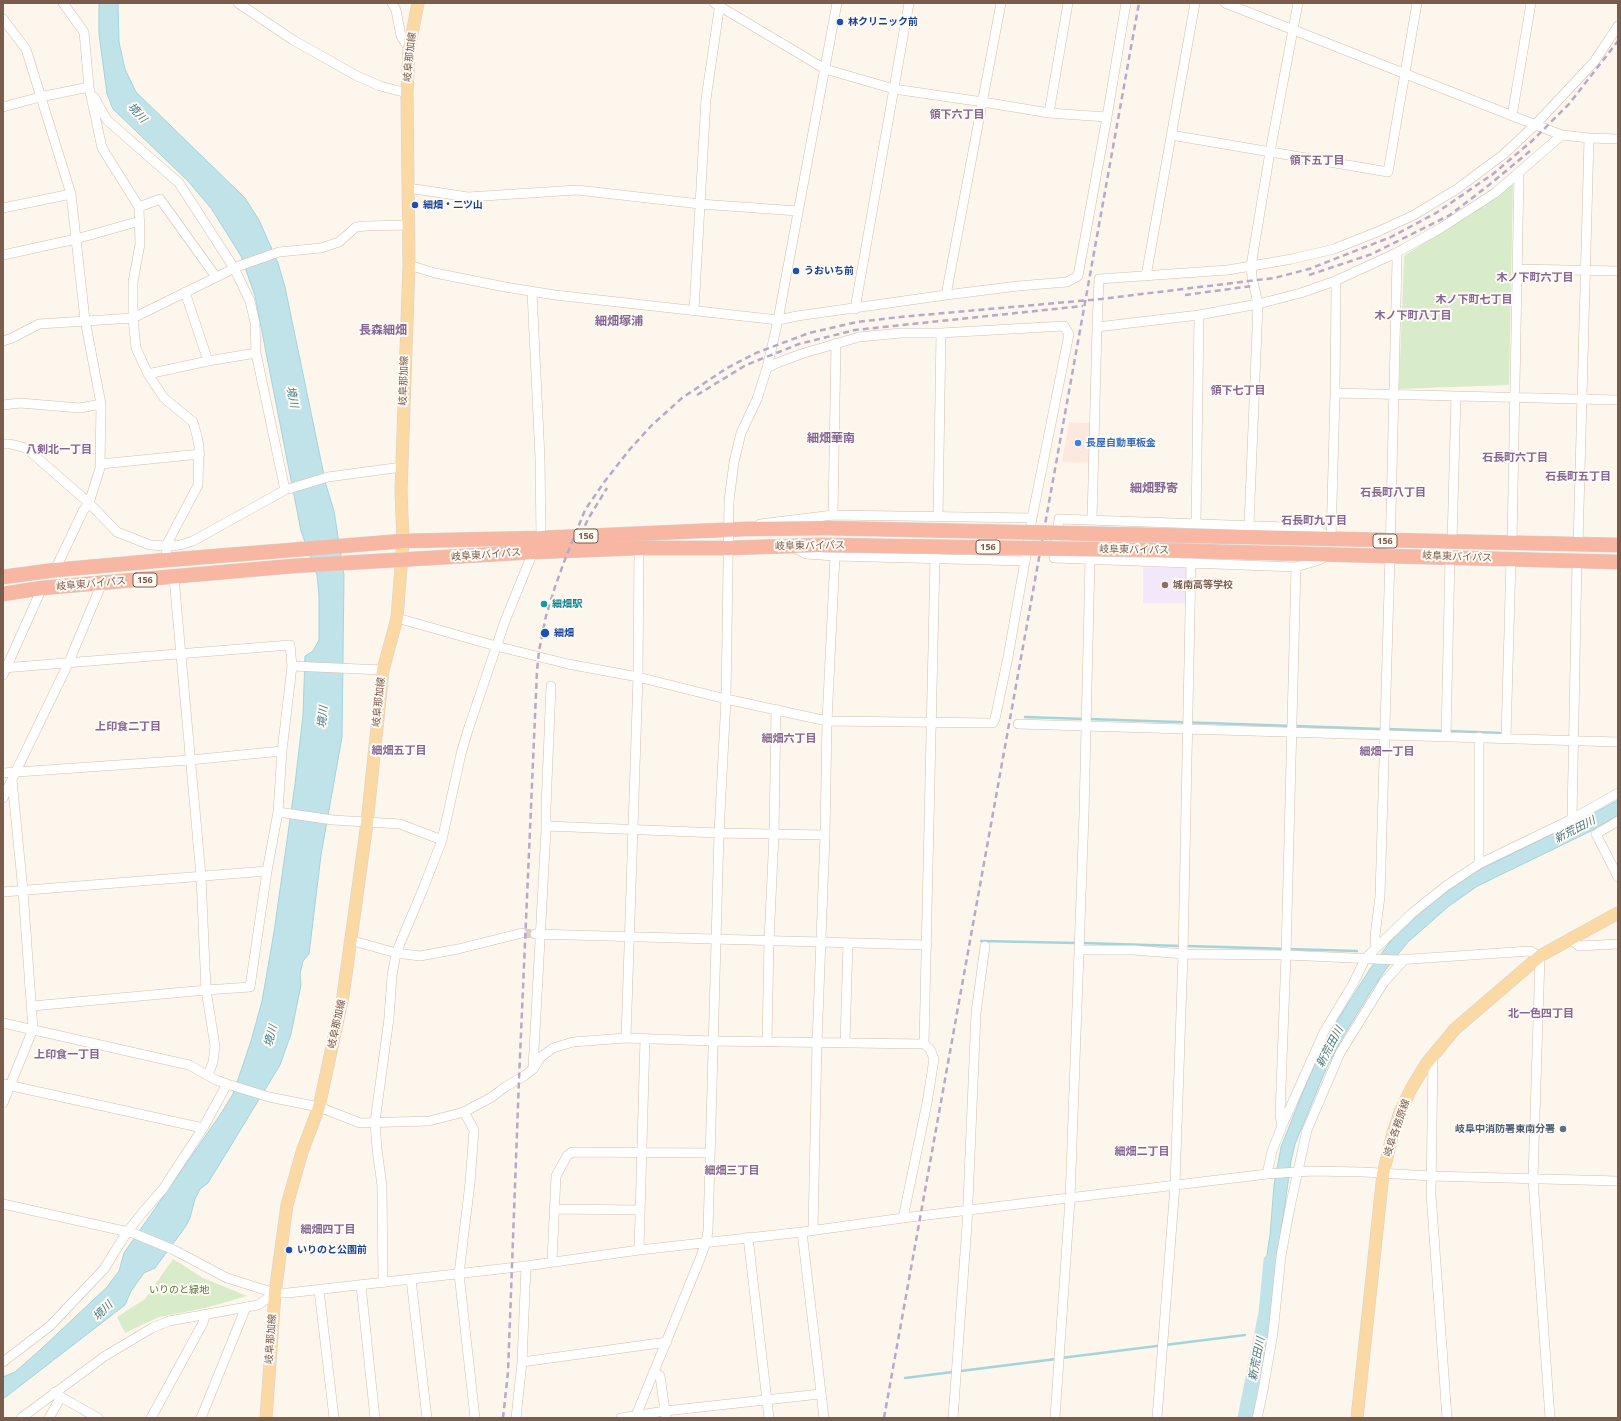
<!DOCTYPE html>
<html>
<head>
<meta charset="utf-8">
<style>
  body { margin:0 }
  #map { position:relative; width:1621px; height:1421px; overflow:hidden; background:#fdf6ec; font-family:"Noto Sans",sans-serif }
  canvas { display:block }
  .frame { position:absolute; inset:0; border:4px solid #7a5c4d; pointer-events:none }
</style>
</head>
<body>
<div id="map">
<canvas width="1621" height="1421"></canvas>
<div class="frame"></div>
</div>
<script>
const c = document.querySelector('canvas').getContext('2d');
c.lineJoin = 'round';
function fillPath(path, color) { c.fillStyle = color; c.fill(path, 'evenodd'); }
const toPath = rows => new Path2D(rows.map(r => 'M' + r).join(''));
function strokePath(path, color, width, dash) { c.strokeStyle = color; c.lineWidth = width; c.lineCap = dash ? 'butt' : 'round'; c.setLineDash(dash || []); c.stroke(path); }
function write(font, color, halo, rows, align = 'center') {
  c.font = font + ' "Noto Sans","Noto Sans JP",sans-serif'; c.lineWidth = 4; c.setLineDash([]); c.textBaseline = 'middle'; c.strokeStyle = halo; c.fillStyle = color; for (const [text, x, y, turn = 0] of rows) {
    c.save(); c.translate(x, y); c.rotate((+turn || 0) * Math.PI / 180); c.textAlign = isNaN(turn) ? turn : align; if (halo) c.strokeText(text, 0, 0); c.fillText(text, 0, 0); c.restore();
  }
}
fillPath(toPath([
  [1069,422,1090,423,1090,463,1062,462]
]), '#fde8e0');
fillPath(toPath([
  [1143,567,1188,568,1188,603,1143,603]
]), '#f3e8fa');
fillPath(toPath([
  [1513,184,1509,385,1399,389,1404,256],
  [173,1259,203,1278,247,1296,205,1308,159,1317,125,1333,117,1317,145,1299]
]), '#d8ecc9');
const water = toPath([
  [99,3,118,3,119,42,125,69,136,92,245,198,259,220,278,263,285,287,326,485,334,511,344,575,342,737,321,855,309,954,303,961,300,974,301,985,291,1034,280,1065,208,1183,200,1189,195,1199,190,1218,186,1226,155,1268,144,1273,131,1291,125,1305,3,1399,3,1377,15,1372,41,1349,107,1287,119,1271,124,1253,220,1115,233,1094,251,1041,262,1001,274,932,295,784,303,715,305,656,313,651,319,640,319,595,317,575,301,531,255,296,241,256,211,208,187,180,113,109,107,94,99,34,99,3],
  [1618,800,1618,815,1591,831,1498,876,1476,887,1449,906,1408,942,1386,969,1371,991,1341,1040,1326,1069,1295,1144,1291,1161,1274,1282,1263,1281,1270,1235,1274,1185,1281,1147,1307,1082,1328,1035,1370,969,1389,943,1413,920,1433,902,1456,885,1477,871,1587,817,1618,800]
]);
fillPath(water, '#bfe3e8');
strokePath(water, '#a5d3da', 1);
strokePath(toPath([
  [1025,717,1084,719],
  [1089,719,1382,729],
  [1387,729,1444,731],
  [1449,731,1500,733],
  [981,941,1077,943],
  [1082,943,1181,946],
  [1186,946,1357,951],
  [1061,1358,1245,1335],
  [905,1378,1056,1359]
]), '#a5d3da', 2.5);
strokePath(toPath([
  [1245,1418,1266,1313,1271,1261]
]), '#bfe3e8', 15);
strokePath(toPath([
  [522,933,535,934]
]), '#dcd0c4', 9, [9, 4.5]);
const minor = toPath([
  [63,3,84,32,89,87,102,148,139,207,140,244,133,282,133,318,136,348,148,374,164,398,193,422,197,436,199,446,198,485,166,546,167,560],
  [238,3,293,40,357,76,380,86,407,93],
  [392,3,396,10,401,36,409,49],
  [714,3,825,69,894,89,983,102,1049,113,1107,117],
  [1225,3,1551,131,1562,135,1589,138,1618,139],
  [3,19,26,49,71,194,85,320,101,404,100,468,89,503,83,511,55,570],
  [94,97,107,120,179,183,234,268,250,301,255,323,256,353,285,490],
  [3,107,40,97,89,87],
  [1049,113,1068,3],
  [1512,116,1531,3],
  [1171,135,1388,172,1417,3],
  [408,188,468,197,577,190,700,204,798,211],
  [139,207,160,199,216,277],
  [3,208,71,194],
  [3,255,76,239,140,221],
  [409,265,435,273,505,287,555,295,778,320,797,316,946,295,1018,286,1067,282,1078,276,1107,117,1126,3],
  [1517,269,1618,271],
  [1146,276,1195,3],
  [185,292,208,361],
  [532,292,540,458,541,538],
  [946,295,1001,3],
  [855,309,909,3],
  [694,311,706,99,720,3],
  [1097,327,1099,279,1228,270,1292,259,1334,249,1377,232,1414,215,1457,189,1504,154,1535,125,1594,62,1618,26],
  [3,341,12,338,39,324,133,318,239,266,279,252,321,248,339,242,356,227,366,226,408,225],
  [767,368,777,363,801,354,859,337,901,333,941,333,1064,326,1069,334,1032,518],
  [148,374,208,361,256,353],
  [1335,393,1618,400],
  [3,405,20,403,80,408,101,404],
  [3,444,10,444,26,448,89,503,117,532,150,545,166,546,180,545,193,541,285,490,328,477,402,467],
  [101,464,200,454],
  [833,515,836,343],
  [938,517,941,333],
  [1092,520,1097,327,1199,315,1258,304,1301,293,1335,281,1396,253,1441,228,1495,193,1562,135],
  [1196,523,1199,315],
  [760,524,833,515,1032,518,1025,561,835,556,806,554,793,547],
  [1249,525,1258,304,1252,277,1251,266,1270,152,1298,3],
  [1331,540,1335,393,1336,287,1335,281],
  [1452,541,1456,396],
  [1512,543,1519,173],
  [1578,545,1589,138],
  [1327,556,1319,560,1296,567,1054,558,1059,519,1315,528,1329,538],
  [174,578,201,876,206,990,215,1046,213,1062,208,1075],
  [397,618,496,646,568,664,638,677,726,699,827,721,993,723,995,719,1008,657,1025,561],
  [292,666,383,670],
  [3,668,290,645,292,666,282,751,278,812,267,871,3,892],
  [3,675,42,588],
  [1018,724,1618,742],
  [1446,736,1450,557],
  [1506,737,1511,559],
  [3,773,190,760,282,751],
  [3,798,68,664,102,583],
  [278,812,333,820,400,824,442,840],
  [1572,819,1577,561],
  [1618,821,1596,834,1618,877],
  [546,826,719,833,825,835],
  [1479,864,1479,737],
  [535,934,927,945],
  [1570,939,1579,946,1618,944],
  [350,940,396,953,420,956,458,949,522,933],
  [1376,948,1411,914,1446,886,1479,864,1572,819,1618,793],
  [1079,950,1134,950,1183,954,1286,955,1397,960,1530,951,1540,956,1533,1179,1550,1418],
  [32,1006,206,990,250,987,267,871],
  [3,1023,189,1065,216,1080,227,1084,269,1097,319,1107,360,1123,429,1121,464,1112,492,1097,505,1087,524,1076,533,1069,541,1057,553,1048,573,1042,626,1038,713,1041,924,1044,930,1049,934,1059,927,1103,903,1218],
  [626,1038,638,677,639,548],
  [767,1042,769,941,774,834,776,709],
  [845,1043,848,943],
  [924,1044,935,558],
  [1433,1056,1431,1194,1447,1418],
  [533,1069,546,830,546,807,551,686],
  [3,1084,203,1128],
  [3,1103,33,1029,23,891,12,780],
  [464,1112,474,1130,470,1183,459,1274,475,1418],
  [1282,1126,1324,1032,1353,984,1365,959,1376,948,1375,936,1380,896,1390,556,1397,260,1396,253],
  [1267,1174,1272,1151,1282,1126,1280,1115,1286,955,1296,567],
  [3,1204,133,1233,174,1250,227,1278,275,1293,288,1293,526,1266,639,1250,802,1232,903,1218,1267,1174,1313,1171,1363,1172,1431,1176,1618,1181],
  [554,1209,640,1210],
  [813,1230,817,1043,825,835,827,721,835,556],
  [802,1232,824,1418],
  [748,1237,769,1418],
  [639,1250,645,1039],
  [552,1262,556,1176,567,1156,572,1152,710,1153],
  [411,1279,427,1418],
  [383,1283,382,1186,377,1149,375,1122,389,1018,392,976,396,953,423,889,442,840,461,754,468,730,505,621,533,552],
  [361,1286,375,1418],
  [319,1290,334,1418],
  [3,1362,50,1326,104,1269,127,1232,143,1212,163,1189,203,1128,227,1084],
  [522,1362,667,1342],
  [654,1372,660,1376,666,1418],
  [55,1392,61,1397,98,1418],
  [21,1418,105,1356,152,1328,169,1321,258,1305,275,1293],
  [49,1418,61,1397],
  [151,1418,203,1323,205,1315],
  [201,1418,246,1307],
  [516,1418,522,1362,526,1266],
  [621,1418,665,1411,820,1394],
  [635,1418,700,1259,706,1242,708,1231,719,833,726,699,729,501,734,462,741,433,757,399,767,368,778,320,837,3],
  [953,1418,967,1225,976,1013,985,946],
  [1055,1418,1070,1199,1084,814,1090,560],
  [1157,1418,1175,1185,1183,954,1191,563],
  [1257,1418,1262,1396,1273,1333,1281,1256,1290,1207,1307,1130,1340,1053,1384,982,1404,960]
]);
const major = toPath([
  [266,1418,275,1293,287,1205,302,1152,319,1107,343,996,367,823,383,670,397,618,403,541,401,491,409,265,407,93,409,49,418,3],
  [1357,1418,1383,1174,1393,1133,1401,1110,1411,1089,1426,1064,1455,1029,1540,956,1618,913]
]);
const highway = toPath([
  [1153,535,1618,545],
  [1153,550,1618,562],
  [3,577,55,570,167,560,403,541,541,538,744,529,825,528],
  [3,594,42,588,293,566,533,552,639,548,728,548,822,545]
]);
strokePath(minor, '#d1beb0', 10);
strokePath(major, '#dad1cd', 13);
strokePath(highway, '#dad1cd', 15);
strokePath(minor, '#fff', 9);
strokePath(major, '#fbd9a5', 12);
strokePath(highway, '#f7b7a3', 14);
strokePath(toPath([
  [1309,275,1372,254,1450,215,1489,185,1530,151],
  [1185,295,1252,286],
  [697,395,746,365,799,344,855,330,1083,306],
  [581,535,588,519,607,488],
  [503,1418,508,1372,519,1079,537,671,539,651,546,616,555,587,564,562,585,510,605,481,630,449,652,425,682,398,727,368,756,353,809,333,857,322,900,317,1101,299,1274,278,1309,269,1391,237,1436,213,1493,174,1533,140,1569,104,1618,41],
  [884,1418,1139,3]
]), '#b9a8c9', 2.5, [6, 4]);
const highwayBridge = toPath([
  [825,528,1153,535],
  [822,545,1153,550]
]);
strokePath(highwayBridge, '#dad1cd', 15, []);
strokePath(highwayBridge, '#f7b7a3', 14);
for (const [x, y, r, color] of [
  [840,22,4,"#1a4fb4"],
  [415,205,4,"#1a4fb4"],
  [796,271,4,"#1a4fb4"],
  [1078,443,4,"#3f7fe0"],
  [1165,585,4,"#8d6e63"],
  [544,604,4,"#0f9aa8"],
  [545,633,5,"#1a4fb4"],
  [1563,1129,4,"#5c6f8a"],
  [289,1250,4,"#1a4fb4"]
]) { const dot = new Path2D(); dot.arc(x, y, r, 0, 2 * Math.PI); c.fillStyle = color; c.fill(dot); strokePath(dot, '#fffaf3', 1.5); }
for (const [x, y, w] of [
  [586,536,24],
  [1385,541,24],
  [988,547,24],
  [145,580,24]
]) { const box = new Path2D(); box.roundRect(x - w / 2, y - 7, w, 14, 3); c.fillStyle = '#fffaf3'; c.fill(box); strokePath(box, '#7a5c4d', 1); }
write('bold 9px', '#7a5c4d', null, [
  ["156",586,536],
  ["156",1385,541],
  ["156",988,547],
  ["156",145,580]
]);
write('bold 10px', '#164399', '#fffaf3', [
  ["林クリニック前",848,22],
  ["細畑・二ツ山",423,205],
  ["うおいち前",804,271],
  ["細畑",554,633],
  ["いりのと公園前",297,1250]
], 'left');
write('10px', '#7a5c4d', '#fffaf3', [
  ["岐阜那加線",410,57,-84],
  ["岐阜那加線",404,381,-88],
  ["岐阜東バイパス",810,546,-1],
  ["岐阜東バイパス",1134,550,1],
  ["岐阜東バイパス",486,555,-4],
  ["岐阜東バイパス",1457,557,2],
  ["岐阜東バイパス",91,584,-5],
  ["岐阜那加線",379,702,-84],
  ["岐阜那加線",337,1024,-78],
  ["岐阜各務原線",1397,1128,-71],
  ["岐阜那加線",271,1339,-86]
]);
write('bold 10px', '#366cbe', '#fffaf3', [
  ["長屋自動車板金",1086,443]
], 'left');
write('bold 10px', '#785e54', '#fffaf3', [
  ["城南高等学校",1173,585]
], 'left');
write('bold 10px', '#0d838f', '#fffaf3', [
  ["細畑駅",552,604]
], 'left');
write('bold 10px', '#4e5e75', '#fffaf3', [
  ["岐阜中消防署東南分署",1555,1129]
], 'right');
write('10px', '#537a41', '#fffaf3', [
  ["いりのと緑地",179,1290]
]);
write('italic 11px', '#437c86', '#fffaf3', [
  ["境川",137,113,47],
  ["境川",292,397,79],
  ["境川",323,717,-84],
  ["新荒田川",1575,830,-27],
  ["境川",271,1036,-75],
  ["新荒田川",1330,1047,-62],
  ["境川",103,1311,-45],
  ["新荒田川",1257,1359,-79]
]);
write('bold 11px', '#846695', '#fffaf3', [
  ["領下六丁目",957,115],
  ["領下五丁目",1317,161],
  ["木ノ下町六丁目",1535,278],
  ["木ノ下町七丁目",1474,300],
  ["木ノ下町八丁目",1413,316],
  ["領下七丁目",1238,391],
  ["八剣北一丁目",59,450],
  ["石長町六丁目",1515,458],
  ["石長町五丁目",1578,477],
  ["石長町八丁目",1393,493],
  ["石長町九丁目",1314,521],
  ["上印食二丁目",128,727],
  ["細畑六丁目",789,739],
  ["細畑五丁目",399,751],
  ["細畑一丁目",1387,752],
  ["北一色四丁目",1541,1014],
  ["上印食一丁目",67,1055],
  ["細畑二丁目",1142,1152],
  ["細畑三丁目",732,1171],
  ["細畑四丁目",328,1230]
]);
write('bold 12px', '#846695', '#fffaf3', [
  ["細畑塚浦",619,322],
  ["長森細畑",383,331],
  ["細畑華南",831,439],
  ["細畑野寄",1154,489]
]);
</script>
</body>
</html>
